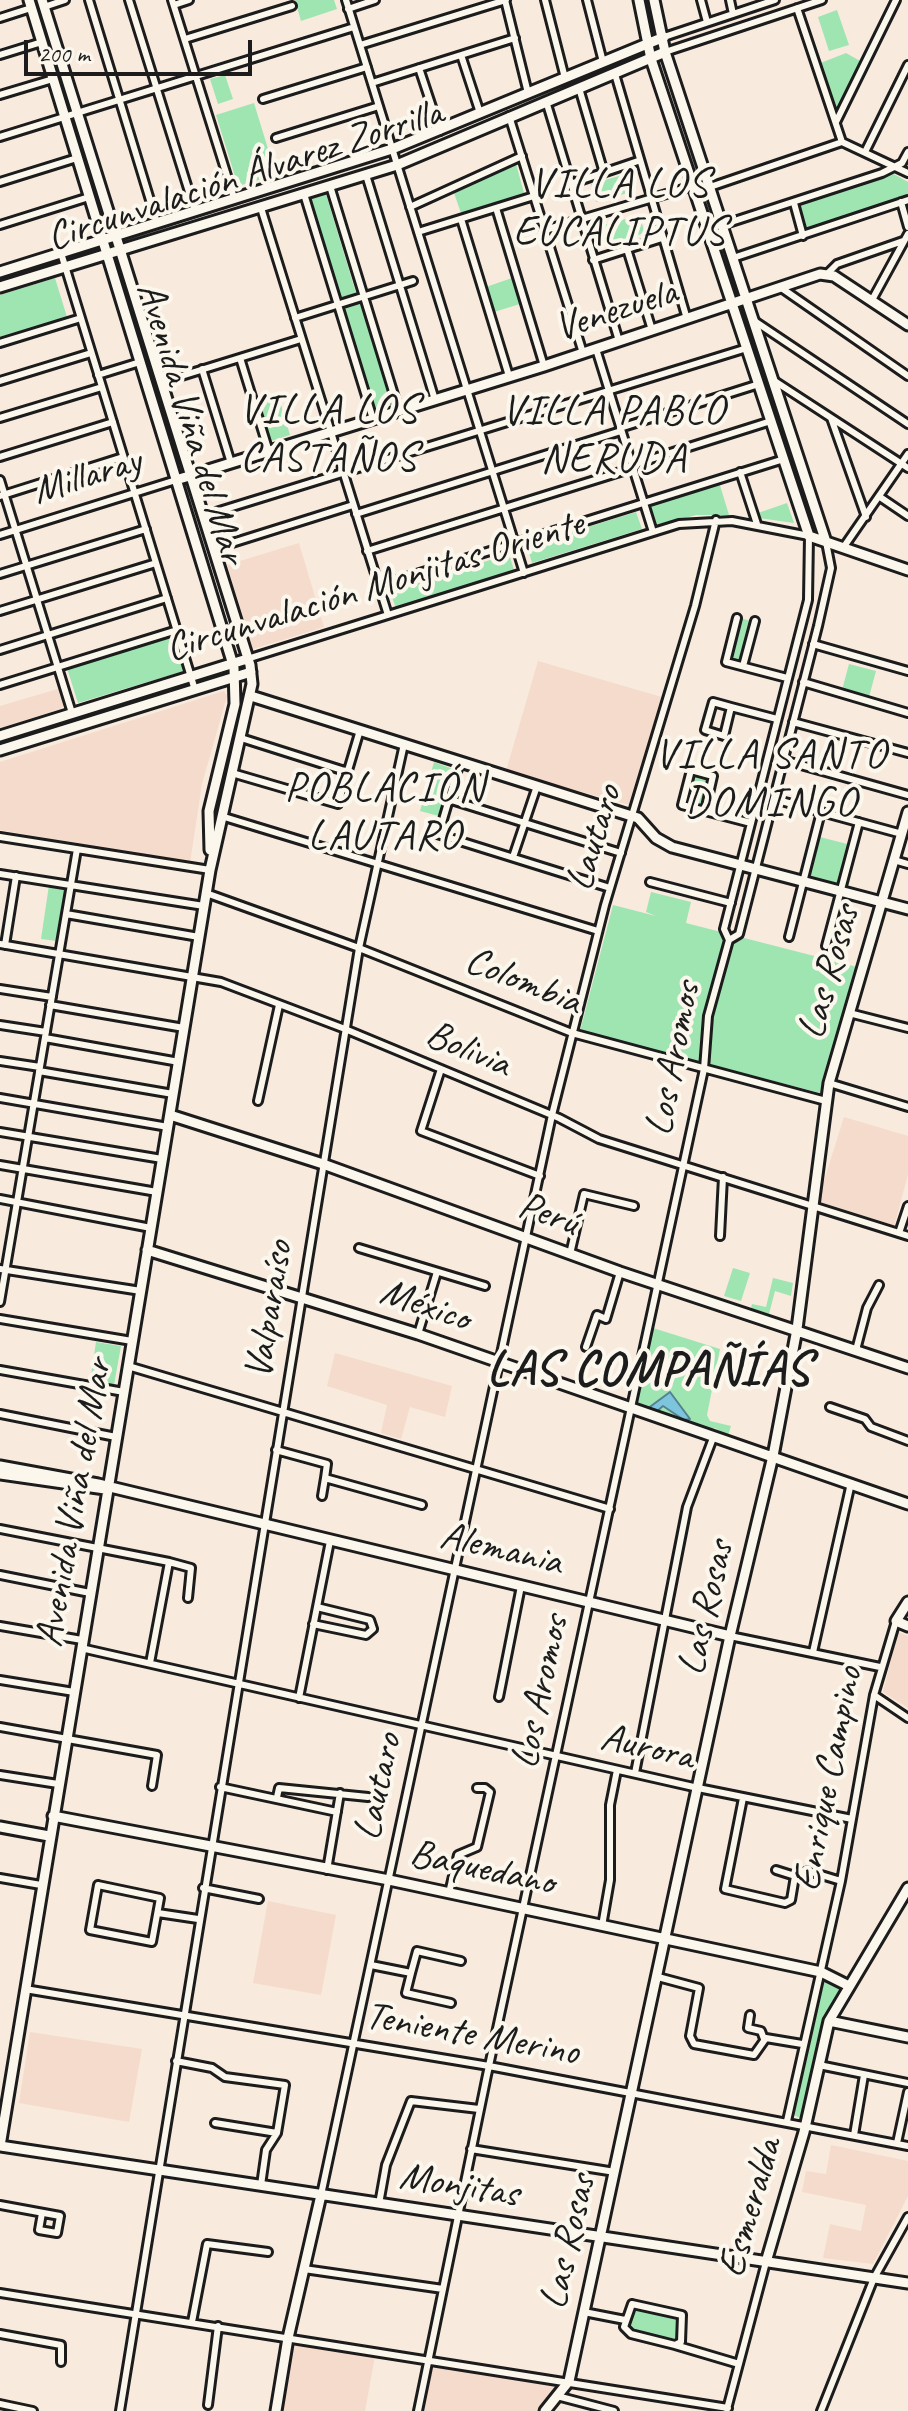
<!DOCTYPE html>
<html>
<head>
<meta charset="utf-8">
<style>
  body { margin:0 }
  #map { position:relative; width:908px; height:2411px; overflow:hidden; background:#f8eadd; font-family:Caveat,sans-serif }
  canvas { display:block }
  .scale { position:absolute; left:24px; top:40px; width:228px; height:36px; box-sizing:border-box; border:4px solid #1c1c1c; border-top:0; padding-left:10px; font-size:24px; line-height:28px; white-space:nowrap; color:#1c1c1c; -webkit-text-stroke:6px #fbf7ec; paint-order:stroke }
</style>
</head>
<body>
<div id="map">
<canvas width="908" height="2411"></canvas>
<div class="scale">200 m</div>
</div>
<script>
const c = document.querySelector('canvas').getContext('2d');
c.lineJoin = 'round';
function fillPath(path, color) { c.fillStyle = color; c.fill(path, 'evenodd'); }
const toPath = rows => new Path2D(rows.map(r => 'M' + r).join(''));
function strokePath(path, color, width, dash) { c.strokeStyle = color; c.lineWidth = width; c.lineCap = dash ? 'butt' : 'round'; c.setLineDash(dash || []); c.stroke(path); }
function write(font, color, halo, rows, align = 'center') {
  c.font = font + ' Caveat,sans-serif'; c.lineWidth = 8; c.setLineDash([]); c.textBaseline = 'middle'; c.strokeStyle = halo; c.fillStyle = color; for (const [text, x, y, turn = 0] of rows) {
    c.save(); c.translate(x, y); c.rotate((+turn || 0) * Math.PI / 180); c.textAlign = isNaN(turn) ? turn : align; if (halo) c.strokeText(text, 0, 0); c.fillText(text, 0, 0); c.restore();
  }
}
fillPath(toPath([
  [299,543,324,627,253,649,227,565],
  [538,661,665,698,633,806,506,771],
  [61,688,66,703,60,709,0,728,0,706],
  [224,691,227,696,202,784,190,863,0,830,0,762],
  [844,1117,908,1136,908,1174,894,1227,817,1203],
  [335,1353,452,1386,445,1417,410,1407,401,1439,381,1433,387,1405,327,1386],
  [898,1632,908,1636,908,1708,883,1692],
  [268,1901,336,1915,321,1995,253,1983],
  [30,2032,142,2049,129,2122,19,2103],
  [831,2145,908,2161,908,2196,873,2264,823,2258,830,2224,861,2231,866,2205,802,2192,806,2171,826,2174],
  [294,2343,375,2356,365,2411,283,2411],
  [434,2362,559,2385,540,2411,424,2411]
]), '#f5dbcb');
fillPath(toPath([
  [295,0,334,0,337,9,301,21],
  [837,10,849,45,829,51,818,17],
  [846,53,862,62,836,119,818,64],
  [225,75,233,99,218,104,210,79],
  [254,103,276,175,238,186,216,115],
  [516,164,524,193,461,213,454,193],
  [892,173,908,182,908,195,807,230,799,203],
  [626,174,631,192,596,202,591,184],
  [326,194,356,293,340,298,309,199],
  [639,215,645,233,609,243,604,225],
  [55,278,67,317,0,338,0,295],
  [512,278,520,304,494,312,486,287],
  [361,302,394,407,374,413,341,308],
  [279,398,290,435,271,441,259,404],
  [719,482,729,515,696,515,654,527,647,503],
  [787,503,794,523,759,518,758,513],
  [636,512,642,529,532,563,527,546],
  [509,554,514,570,396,608,390,592],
  [740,618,751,621,740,663,729,660],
  [174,636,184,671,78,703,67,668],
  [849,664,876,671,869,697,842,690],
  [434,762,456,770,439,816,420,811],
  [694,774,710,778,702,806,686,802],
  [820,837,851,845,840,884,810,877],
  [49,885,65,887,57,941,41,939],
  [651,892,691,902,686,923,857,967,820,1093,580,1031,613,905,656,916,646,912],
  [733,1268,750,1273,741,1301,724,1296],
  [773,1278,793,1283,791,1296,775,1291,769,1314,751,1308,752,1304,766,1307],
  [653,1328,720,1349,707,1415,710,1421,731,1426,728,1436,715,1428,710,1430,637,1406],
  [96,1342,121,1346,114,1385,90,1382],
  [820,1979,836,1983,840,1989,823,2024,804,2115,800,2118,790,2113],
  [636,2307,678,2318,677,2339,633,2332,627,2325]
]), '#9ee5b2');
const water = toPath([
  [670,1392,690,1419,684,1420,663,1406,656,1412,647,1409,670,1392]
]);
fillPath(water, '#7cc5dd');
strokePath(water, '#568190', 2);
const street = toPath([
  [89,0,157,223],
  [129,0,195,211],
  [172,0,234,198],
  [346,0,524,573],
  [505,0,528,93],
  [545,0,565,78],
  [587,0,603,62],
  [701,0,707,22],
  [730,0,733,14],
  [174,5,189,0],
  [44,7,65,0],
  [797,8,842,142],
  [348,9,375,0],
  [0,18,31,8],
  [664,37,775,0],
  [185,39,292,6],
  [360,45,506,0],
  [665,52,822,0],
  [0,55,42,42],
  [461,55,480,113],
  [419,68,440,131],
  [615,74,687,319],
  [372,83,515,38],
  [579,88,604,173],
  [0,95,53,79],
  [263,99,367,67],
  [546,101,619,341],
  [509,116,583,353],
  [836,122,896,0],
  [0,137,354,27],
  [276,138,379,106],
  [865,152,908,65],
  [366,175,435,400],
  [0,182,77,158],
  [570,184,638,161],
  [330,186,399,411],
  [710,187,842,142,908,173],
  [304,194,373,419],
  [901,202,908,227],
  [794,203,803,236],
  [410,207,522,156],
  [261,208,388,615],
  [496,208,544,366],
  [461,219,509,376],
  [0,225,89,197],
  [722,225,882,173,902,163,908,152],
  [545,230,693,186],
  [418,232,534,196],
  [627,249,652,330],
  [61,253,195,690],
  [733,258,908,200],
  [593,260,662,238],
  [828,273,837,264,903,241],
  [780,287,908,376],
  [872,300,908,234],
  [295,318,413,281],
  [753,320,908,424],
  [0,343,81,318],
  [596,349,653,532],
  [240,358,269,452],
  [202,369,231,463],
  [98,375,140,362],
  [773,380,908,468],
  [0,381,91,353],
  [162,382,301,339],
  [0,418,102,387],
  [831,418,866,517],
  [620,428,759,384],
  [0,457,113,422],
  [632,465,771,421],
  [740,472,757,524],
  [0,480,72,713],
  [0,496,123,457],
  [880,497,908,516],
  [356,514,621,431],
  [203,516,747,348],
  [0,535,176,480],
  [843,548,908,454],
  [213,549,353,505],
  [367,551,633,468],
  [0,574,146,529],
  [378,586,784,459],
  [0,611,156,563],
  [737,618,726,662,787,678],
  [813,644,908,671],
  [0,650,167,598],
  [247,659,679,524,732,521,809,536,808,600,724,929,729,940,708,1016,704,1069,487,2075,418,2411],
  [743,666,755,621],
  [803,682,908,713],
  [0,685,177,630],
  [731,707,724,736,705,730,713,702,731,707,777,719],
  [793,722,908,753],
  [241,738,348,772],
  [783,760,908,795],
  [232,773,338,804,360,730],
  [448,799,621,853],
  [774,799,902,834],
  [705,811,713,776,691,770,682,805,751,823],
  [221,816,598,931],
  [434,833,610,888],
  [439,833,460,762],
  [0,837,210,870],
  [513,857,537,786],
  [894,860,908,864],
  [0,874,204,906],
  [650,882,731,903],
  [206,893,359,948,572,1033,826,1101],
  [66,914,199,937],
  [789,937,821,812],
  [729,940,739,934,818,626,831,568,826,542],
  [0,944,221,982,345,1029,559,1118,599,1139,908,1236],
  [5,945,16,876],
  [826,946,859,822],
  [0,989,52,997],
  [50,1005,184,1028],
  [849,1013,908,1028],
  [0,1025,46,1032],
  [45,1038,179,1062],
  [0,1061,40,1067],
  [441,1069,421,1131,540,1176],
  [39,1071,173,1094],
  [829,1083,908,1107],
  [0,1098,168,1127],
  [258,1101,279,1005],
  [0,1132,162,1159],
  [0,1165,157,1192],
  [0,1199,151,1228],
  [899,1233,908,1206],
  [720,1236,723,1177],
  [359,1248,485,1286],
  [570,1254,584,1194,634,1206],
  [0,1269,141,1291],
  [0,1302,77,849],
  [0,1319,132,1341],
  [418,1334,437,1272],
  [586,1347,597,1315,606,1319,620,1272],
  [856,1350,867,1308,879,1285],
  [128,1366,610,1509],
  [0,1370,124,1392],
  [830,1407,865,1419,871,1427,908,1441],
  [0,1414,116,1437],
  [276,1450,327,1464,325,1478,422,1505],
  [322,1496,325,1478],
  [0,1529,169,1562,150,1663],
  [169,1562,191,1568,188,1598],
  [0,1575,90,1593],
  [313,1624,366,1635,373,1629,370,1620,317,1607],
  [0,1626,82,1640],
  [730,1636,880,1667],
  [81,1648,698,1788,852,1819],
  [813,1652,851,1483],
  [0,1680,74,1692],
  [874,1695,908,1718],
  [499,1697,521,1586],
  [299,1698,330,1541],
  [0,1727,157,1755,152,1786],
  [635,1773,687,1507,713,1438],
  [0,1775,58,1784],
  [220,1787,337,1812],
  [277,1797,279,1788,368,1797],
  [743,1798,725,1889,785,1903,791,1900,795,1876],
  [327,1870,340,1793],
  [776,1870,795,1876,808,1871,841,1881],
  [0,1878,41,1885],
  [98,1885,160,1898,152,1942,90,1930,98,1885],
  [203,1888,259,1899],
  [449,1893,458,1855,477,1847,490,1792,485,1788,477,1788],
  [158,1913,198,1919],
  [602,1926,610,1880,610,1805,617,1770],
  [371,1965,411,1973],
  [658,1977,699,1988,690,2036,694,2044,754,2055,766,2038,802,2044],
  [25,1989,489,2066,908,2146],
  [451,2003,406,1993,411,1973,417,1951,461,1961],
  [750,2015,748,2028,761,2031,764,2039],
  [176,2061,212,2068,225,2077,285,2085,277,2133,266,2150,261,2185],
  [819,2065,908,2083],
  [787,2121,841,1881,874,1695,896,1621],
  [215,2123,277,2133],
  [854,2135,864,2075],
  [897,2143,908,2092],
  [471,2149,615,2172],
  [321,2195,552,1115,605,905,695,606,716,520],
  [379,2204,386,2165,411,2101,479,2109],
  [0,2205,60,2216,57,2233,39,2230,42,2213],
  [304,2269,443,2289],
  [0,2293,728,2408],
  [632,2304,682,2315,681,2342,675,2345,631,2334,624,2327,632,2304],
  [584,2312,625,2320],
  [192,2322,207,2244,268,2252],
  [0,2334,61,2345,61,2362],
  [675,2345,739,2364],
  [557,2396,614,2411],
  [0,2404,33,2411],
  [208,2405,218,2326],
  [727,2409,766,2262],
  [120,2411,359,948,404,744],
  [821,2411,874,2278,908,2217]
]);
const secondary = toPath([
  [29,0,234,668,235,704,209,811,210,850],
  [639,0,651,59,809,536,908,570],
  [654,0,665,52,826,542],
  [0,272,392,149,664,37],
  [0,287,397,165,665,52],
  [176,480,544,366,820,274,834,276,908,325],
  [251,696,638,818,656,838,672,847,908,909],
  [0,736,247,659],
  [0,750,251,672],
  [170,1115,323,1164,620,1272,908,1368],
  [147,1250,418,1334,908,1504],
  [0,1466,98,1484,730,1636],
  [0,1474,105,1489],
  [908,1602,896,1621,908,1626],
  [53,1816,389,1880,821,1972,849,1986],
  [0,1827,49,1836],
  [829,2021,908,2037],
  [0,2146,210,870,252,684,250,665,42,0],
  [0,2146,908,2283],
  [766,2262,804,2132,829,2021,908,1888],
  [276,2411,288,2338,321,2195],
  [545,2411,569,2381,730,1636,773,1456,797,1329,829,1083,908,812]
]);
strokePath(street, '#1c1c1c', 12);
strokePath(secondary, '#1c1c1c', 15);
strokePath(street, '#fbf7ec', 6);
strokePath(secondary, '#fbf7ec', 9);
write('40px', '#1c1c1c', '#fbf7ec', [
  ["Circunvalación Álvarez Zorrilla",245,176,-18],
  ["Venezuela",616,311,-18],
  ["Avenida Viña del Mar",190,423,73],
  ["Millaray",87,477,-17],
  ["Circunvalación Monjitas Oriente",375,587,-17],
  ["Lautaro",595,838,-73],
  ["Las Rosas",830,972,-74],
  ["Colombia",523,982,22],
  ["Bolivia",468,1050,23],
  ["Los Aromos",674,1059,-79],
  ["Perú",548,1215,20],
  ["México",425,1306,19],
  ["Valparaíso",270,1310,-81],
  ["Avenida Viña del Mar",75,1503,-80],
  ["Alemania",501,1550,13],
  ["Las Rosas",707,1608,-77],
  ["Los Aromos",541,1692,-78],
  ["Aurora",647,1748,13],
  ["Enrique Campino",829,1779,-79],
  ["Lautaro",379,1787,-78],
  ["Baquedano",482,1869,12],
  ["Teniente Merino",472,2035,10],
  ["Monjitas",459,2186,9],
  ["Esmeralda",751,2208,-74],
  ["Las Rosas",569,2242,-77]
]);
c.letterSpacing = '2px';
write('42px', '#1c1c1c', '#fbf7ec', [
  ["VILLA LOS",620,185],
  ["EUCALIPTUS",620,233],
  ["VILLA LOS",329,411],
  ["CASTAÑOS",329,459],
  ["VILLA PABLO",614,412],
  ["NERUDA",614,460],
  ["VILLA SANTO",771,756],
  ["DOMINGO",771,804],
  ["POBLACIÓN",385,789],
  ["LAUTARO",385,837]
]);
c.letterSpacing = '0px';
c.letterSpacing = '2px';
write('bold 48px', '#1c1c1c', '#fbf7ec', [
  ["LAS COMPAÑÍAS",649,1371]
]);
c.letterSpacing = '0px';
</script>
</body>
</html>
